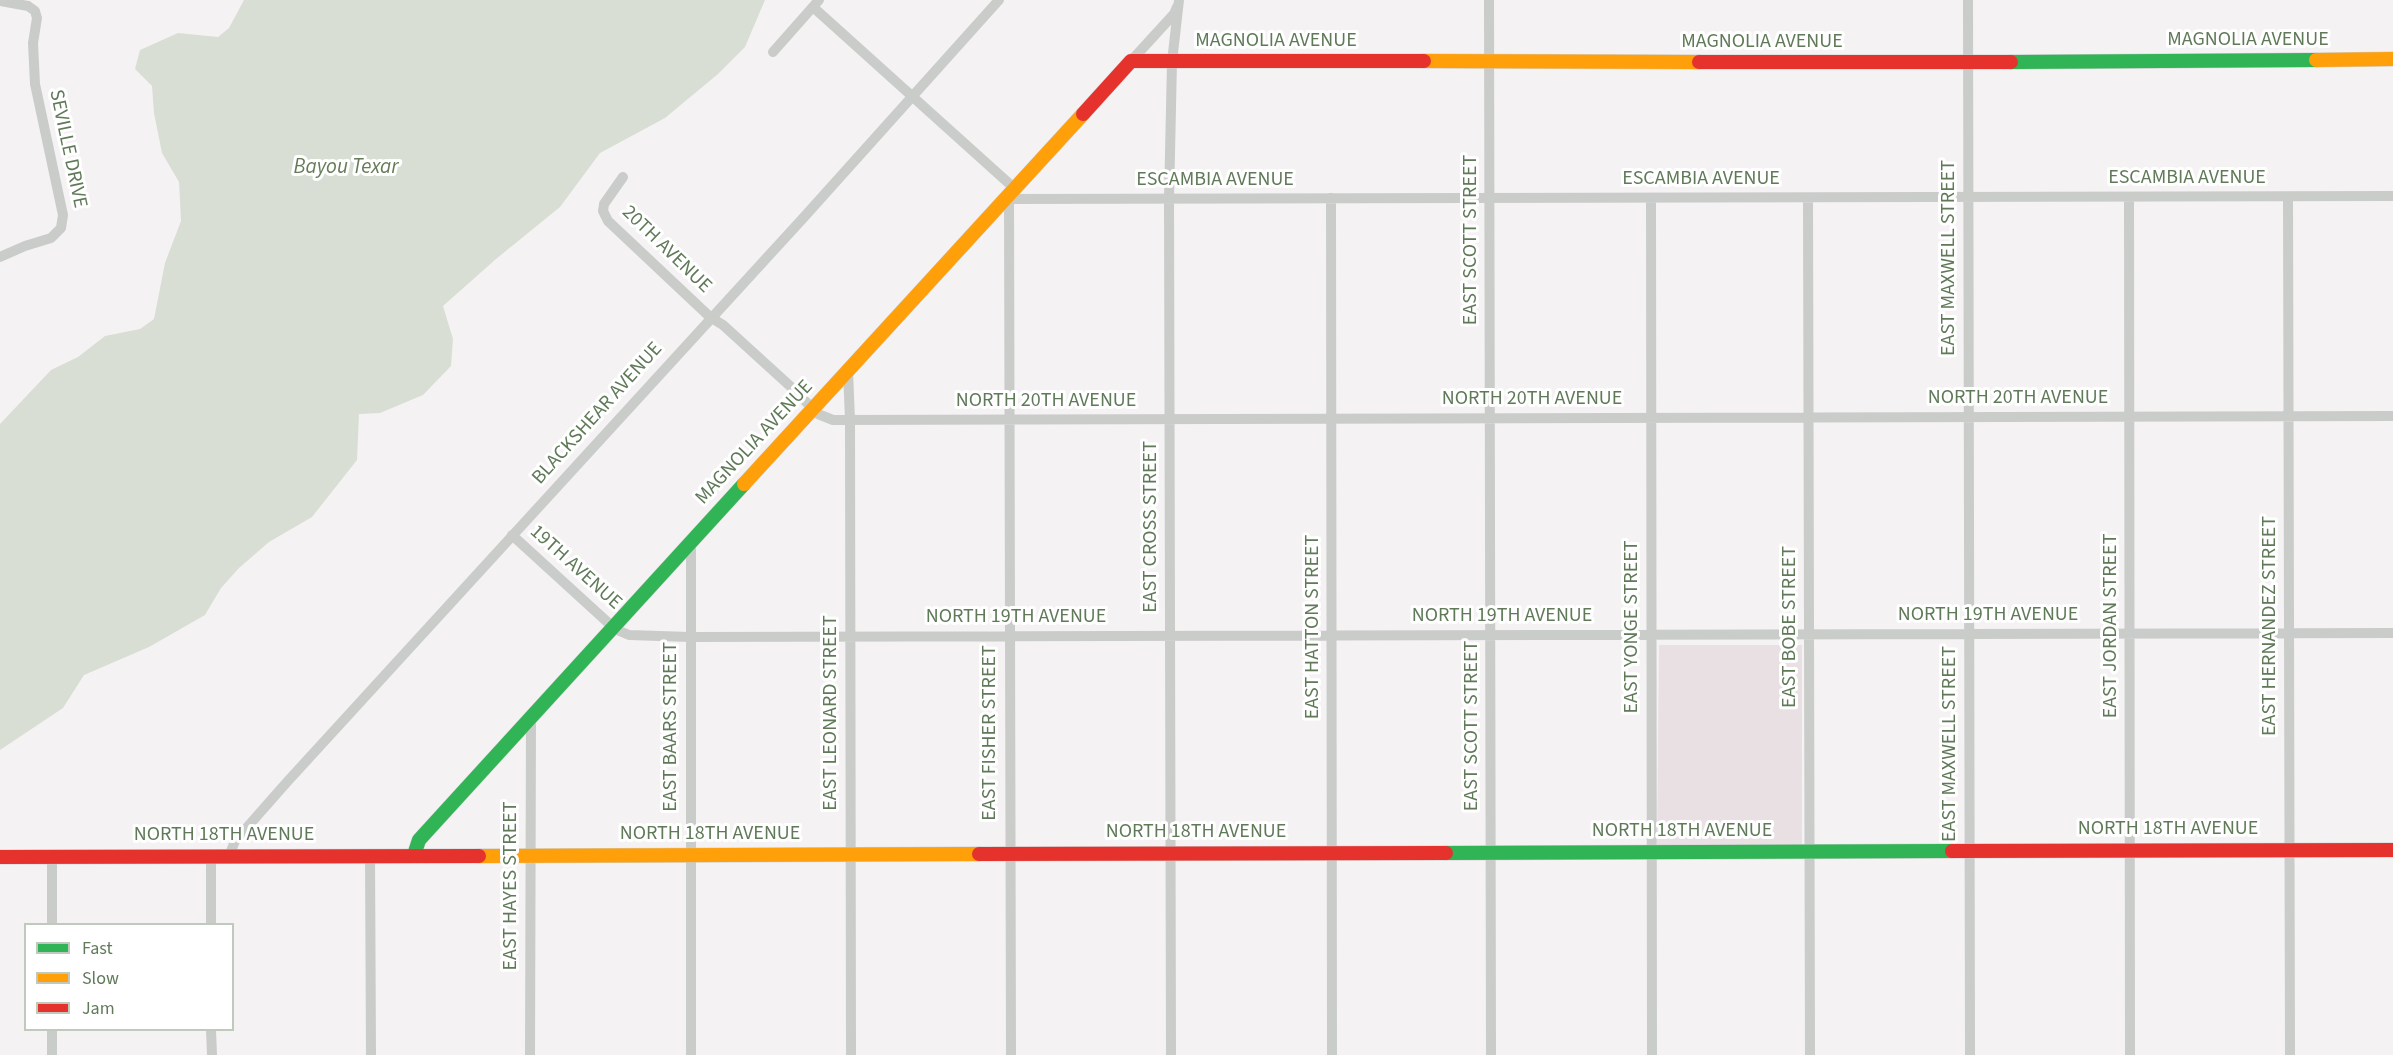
<!DOCTYPE html>
<html>
<head>
<meta charset="utf-8">
<style>
  body { margin:0 }
  #map { position:relative; width:2393px; height:1055px; overflow:hidden; background:#f5f2f4; font-family:"Source Sans 3",sans-serif }
  canvas { display:block }
  .legend { position:absolute; left:24px; top:923px; width:210px; height:108px; box-sizing:border-box; background:#fff; border:2px solid #bfcabd; margin:0; padding:8px 10px; list-style:none; font-size:18px; color:#607a59 }
  .legend li { display:flex; align-items:center; gap:12px; height:30px }
  .legend b { width:30px; border:2px solid #bfcabd }
</style>
</head>
<body>
<div id="map">
<canvas width="2393" height="1055"></canvas>
<ul class="legend">
<li><b style="height:8px;background:#30b455"></b>Fast</li>
<li><b style="height:8px;background:#ff9f0a"></b>Slow</li>
<li><b style="height:8px;background:#e5322d"></b>Jam</li>
</ul>
</div>
<script>
const c = document.querySelector('canvas').getContext('2d');
c.lineJoin = 'round';
function fillPath(path, color) { c.fillStyle = color; c.fill(path, 'evenodd'); }
const toPath = rows => new Path2D(rows.map(r => 'M' + r).join(''));
function strokePath(path, color, width, dash) { c.strokeStyle = color; c.lineWidth = width; c.lineCap = dash ? 'butt' : 'round'; c.setLineDash(dash || []); c.stroke(path); }
function write(font, color, halo, rows, align = 'center') {
  c.font = font + ' "Source Sans 3",sans-serif'; c.lineWidth = 6; c.setLineDash([]); c.textBaseline = 'middle'; c.strokeStyle = halo; c.fillStyle = color; for (const [text, x, y, turn = 0] of rows) {
    c.save(); c.translate(x, y); c.rotate((+turn || 0) * Math.PI / 180); c.textAlign = isNaN(turn) ? turn : align; if (halo) c.strokeText(text, 0, 0); c.fillText(text, 0, 0); c.restore();
  }
}
fillPath(toPath([
  [1659,645,1802,645,1802,845,1657,847]
]), '#e8e0e2');
fillPath(toPath([
  [244,0,765,0,745,47,718,74,665,118,600,153,560,207,496,259,443,306,453,339,451,366,423,395,380,413,359,414,357,460,312,517,269,542,239,568,221,588,205,615,149,647,84,675,63,708,0,750,0,424,51,370,78,357,105,336,140,329,154,319,165,263,181,221,179,182,162,153,154,113,152,86,135,69,140,50,178,33,218,37,229,28]
]), '#d8ded4');
const fast = toPath([
  [2011,62,2316,60],
  [1446,853,1952,851],
  [414,855,419,840,744,484]
]);
const slow = toPath([
  [2316,60,2393,59],
  [1424,61,1699,62],
  [744,484,1083,114],
  [479,856,979,854]
]);
const jam = toPath([
  [1699,62,2011,62],
  [1083,114,1131,61,1424,61],
  [1952,851,2393,850],
  [979,854,1446,853],
  [0,857,479,856]
]);
strokePath(fast, '#d0d1cf', 15);
strokePath(slow, '#d0d1cf', 15);
strokePath(jam, '#d0d1cf', 15);
strokePath(toPath([
  [1489,0,1491,1055],
  [1968,0,1970,1055],
  [0,1,28,6,35,11,37,18,33,43,35,84,63,215,61,228,51,238,25,246,0,257],
  [813,7,1014,188],
  [773,52,819,0],
  [1131,61,1174,14,1177,7],
  [623,177,604,204,603,211,608,221,710,317,723,325,790,386,818,414,833,420,2393,416],
  [1006,196,1009,199,1011,1055],
  [2129,197,2130,1055],
  [2288,197,2290,1055],
  [1331,198,1332,1055],
  [1651,198,1652,1055],
  [1808,198,1810,1055],
  [1009,199,2393,196],
  [848,371,850,420,851,1055],
  [512,535,615,629,629,635,690,637,2393,633],
  [691,542,691,1055],
  [370,855,371,1055],
  [52,856,52,924],
  [211,856,211,924],
  [229,856,235,841,287,782,805,216,999,0],
  [211,1030,212,1055],
  [52,1055,52,1030],
  [530,1055,531,717],
  [1171,1055,1169,199,1172,62,1179,0]
]), '#caccca', 10);
strokePath(fast, '#30b455', 14);
strokePath(slow, '#ff9f0a', 14);
strokePath(jam, '#e5322d', 14);
write('20px', '#607a59', '#fff', [
  ["MAGNOLIA AVENUE",2248,41],
  ["MAGNOLIA AVENUE",1276,42],
  ["MAGNOLIA AVENUE",1762,43],
  ["SEVILLE DRIVE",67,149,78],
  ["ESCAMBIA AVENUE",2187,179],
  ["ESCAMBIA AVENUE",1701,180],
  ["ESCAMBIA AVENUE",1215,181],
  ["EAST SCOTT STREET",1472,240,-90],
  ["20TH AVENUE",666,250,44],
  ["EAST MAXWELL STREET",1950,258,-90],
  ["NORTH 20TH AVENUE",2018,399],
  ["NORTH 20TH AVENUE",1532,400],
  ["NORTH 20TH AVENUE",1046,402],
  ["BLACKSHEAR AVENUE",598,414,-48],
  ["MAGNOLIA AVENUE",755,443,-47],
  ["EAST CROSS STREET",1152,527,-90],
  ["19TH AVENUE",575,568,42],
  ["NORTH 19TH AVENUE",1988,616],
  ["NORTH 19TH AVENUE",1502,617],
  ["NORTH 19TH AVENUE",1016,618],
  ["EAST JORDAN STREET",2112,626,-90],
  ["EAST HERNANDEZ STREET",2271,626,-90],
  ["EAST HATTON STREET",1314,627,-90],
  ["EAST YONGE STREET",1633,627,-90],
  ["EAST BOBE STREET",1791,627,-90],
  ["EAST LEONARD STREET",832,713,-90],
  ["EAST SCOTT STREET",1473,726,-90],
  ["EAST BAARS STREET",672,727,-90],
  ["EAST FISHER STREET",991,733,-90],
  ["EAST MAXWELL STREET",1951,744,-90],
  ["NORTH 18TH AVENUE",2168,830],
  ["NORTH 18TH AVENUE",1682,832],
  ["NORTH 18TH AVENUE",1196,833],
  ["NORTH 18TH AVENUE",710,835],
  ["NORTH 18TH AVENUE",224,836],
  ["EAST HAYES STREET",512,886,-90]
]);
write('italic 21px', '#667c58', '#fff', [
  ["Bayou Texar",346,168]
]);
</script>
</body>
</html>
